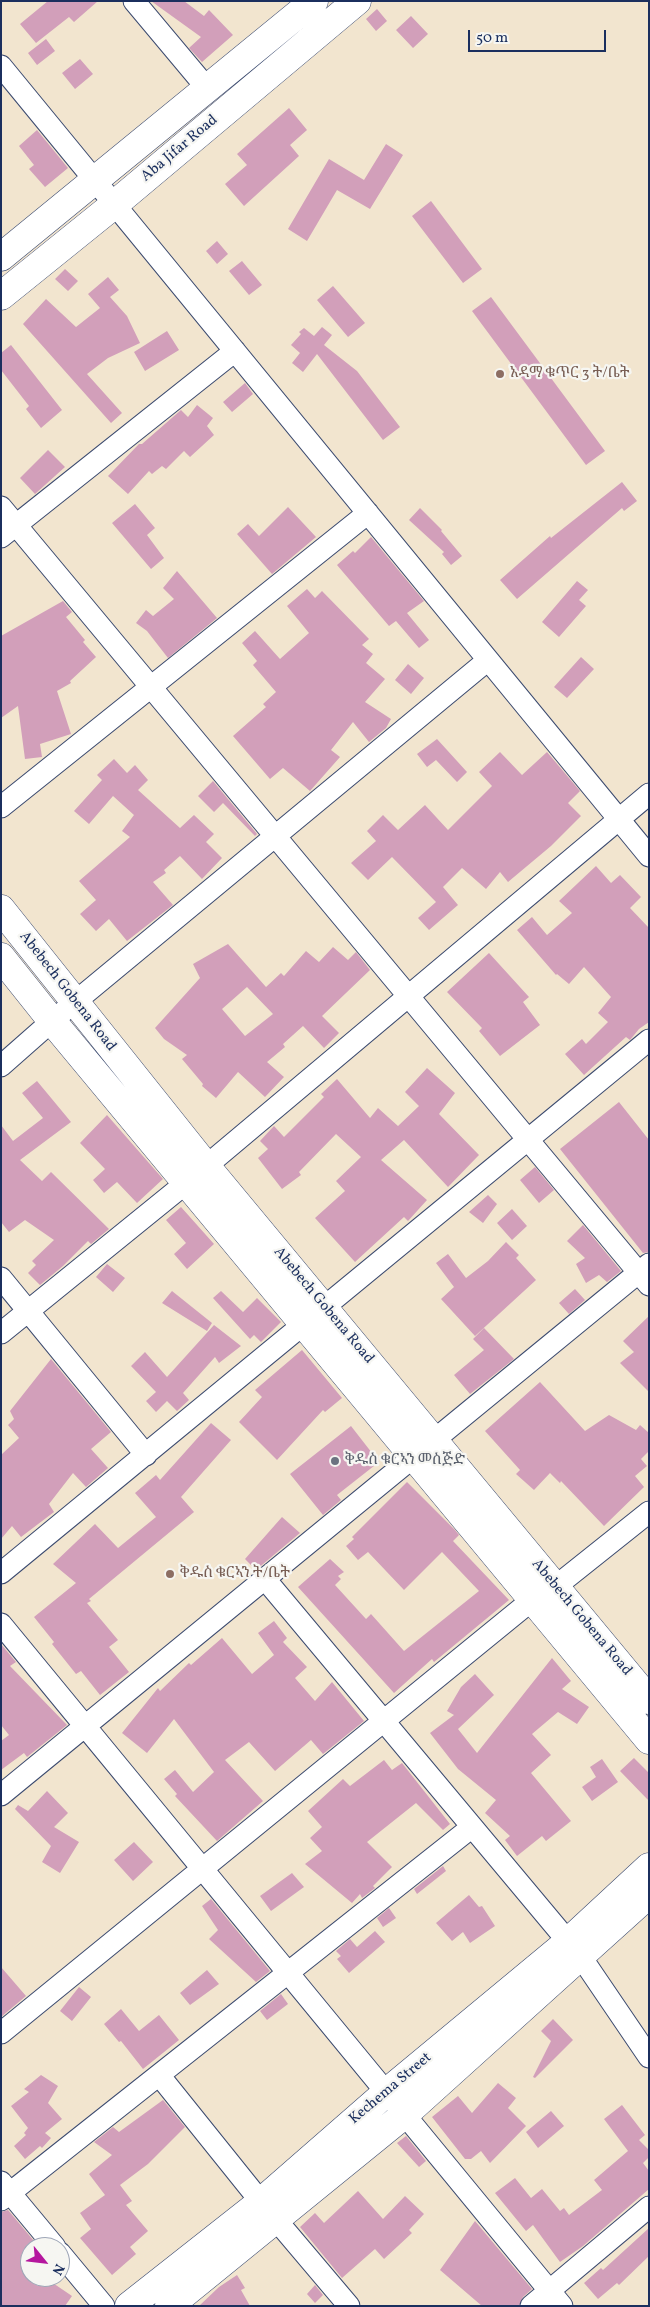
<!DOCTYPE html>
<html>
<head>
<meta charset="utf-8">
<style>
  body { margin:0 }
  #map { position:relative; width:650px; height:2307px; overflow:hidden; background:#f2e5cf; font-family:Vollkorn,serif }
  canvas { display:block }
  .frame { position:absolute; inset:0; border:2px solid #1b2f5e; pointer-events:none }
  .north { position:absolute; left:20px; top:2237px; width:50px; height:50px; box-sizing:border-box; background:#f6f6f2; border:1px solid #9ea6b7; border-radius:50%; rotate:119deg; font-size:14px; font-weight:700; line-height:20px; text-align:center; color:#1b2f5e }
  .north::after { content:''; display:block; margin:auto; width:18px; height:22px; background:#b5179e; clip-path:polygon(50% 0,100% 100%,50% 72%,0 100%) }
  .scale { position:absolute; left:468px; top:30px; width:138px; height:22px; box-sizing:border-box; border:2px solid #1b2f5e; border-top:0; padding-left:6px; font-size:15px; line-height:18px; white-space:nowrap; color:#1b2f5e; -webkit-text-stroke:4px #f6f6f2; paint-order:stroke }
</style>
</head>
<body>
<div id="map">
<canvas width="650" height="2307"></canvas>
<div class="frame"></div>
<div class="north">N</div>
<div class="scale">50 m</div>
</div>
<script>
const c = document.querySelector('canvas').getContext('2d');
c.lineJoin = 'round';
function fillPath(path, color) { c.fillStyle = color; c.fill(path, 'evenodd'); }
const toPath = rows => new Path2D(rows.map(r => 'M' + r).join(''));
function strokePath(path, color, width, dash) { c.strokeStyle = color; c.lineWidth = width; c.lineCap = dash ? 'butt' : 'round'; c.setLineDash(dash || []); c.stroke(path); }
function write(font, color, halo, rows, align = 'center') {
  c.font = font + ' Vollkorn,"Noto Serif Ethiopic",serif'; c.lineWidth = 4.5; c.setLineDash([]); c.textBaseline = 'middle'; c.strokeStyle = halo; c.fillStyle = color; for (const [text, x, y, turn = 0] of rows) {
    c.save(); c.translate(x, y); c.rotate((+turn || 0) * Math.PI / 180); c.textAlign = isNaN(turn) ? turn : align; if (halo) c.strokeText(text, 0, 0); c.fillText(text, 0, 0); c.restore();
  }
}
fillPath(toPath([
  [48,1,98,1,74,22,69,17,36,43,20,24],
  [151,1,184,1,204,16,209,10,233,35,202,62,189,48,201,37],
  [377,9,387,21,376,31,366,19],
  [411,16,428,34,413,48,396,30],
  [46,39,55,51,37,65,28,53],
  [80,59,93,74,75,89,62,73],
  [289,108,307,130,290,145,299,156,244,206,225,184,247,165,237,154],
  [37,130,68,168,45,187,29,169,34,165,19,146],
  [386,144,403,155,370,209,337,190,307,241,288,229,329,159,364,180],
  [431,201,482,269,463,283,412,216],
  [217,241,228,254,217,264,206,251],
  [242,261,262,285,249,295,229,271],
  [65,269,78,281,68,291,55,279],
  [108,277,119,290,110,297,127,316,140,343,108,358,87,374,122,413,111,423,23,324,46,299,76,327,100,308,88,294],
  [333,286,365,323,348,337,317,300],
  [491,297,605,451,586,465,472,311],
  [322,327,332,335,324,345,357,371,400,427,383,440,317,354,303,372,292,363,300,353,291,345,301,334,299,332,304,328,314,336],
  [167,331,179,350,145,371,134,352],
  [11,345,62,410,41,428,26,409,29,406,1,370,1,353],
  [245,383,253,394,232,412,223,402],
  [197,405,213,418,207,426,214,435,190,457,184,451,166,469,162,466,152,474,149,471,128,494,108,476,139,444,142,444,181,410,188,417],
  [48,450,65,467,35,494,20,478],
  [622,482,637,501,624,511,622,508,517,599,500,580,550,536,551,538],
  [135,504,155,528,147,535,164,558,151,569,112,523],
  [288,507,316,537,272,574,237,534,248,524,259,536],
  [420,508,442,530,441,531,462,556,451,565,442,554,444,552,409,520],
  [371,537,424,601,407,613,429,640,419,648,396,621,389,626,337,565,353,551,355,553],
  [177,571,217,618,168,658,147,631,136,623,146,610,153,616,174,599,163,588],
  [577,581,588,590,579,600,586,606,559,637,542,622],
  [307,589,315,598,322,591,369,639,362,645,373,654,366,663,385,679,365,702,391,719,386,728,369,742,353,722,331,750,340,757,310,791,283,768,270,779,233,736,266,707,263,704,276,692,253,665,257,661,242,643,255,631,280,659,309,633,287,606],
  [63,601,72,612,66,617,85,640,83,642,96,657,70,681,71,683,57,691,71,734,40,744,42,757,25,759,18,706,1,718,1,636],
  [581,657,594,669,567,698,554,687],
  [408,664,424,678,411,694,395,680],
  [437,739,467,772,457,782,436,760,427,767,417,754],
  [500,752,522,775,547,752,580,791,568,803,581,816,551,846,508,882,500,872,486,889,462,868,443,887,458,905,429,930,418,918,436,902,392,857,368,880,351,863,376,841,367,831,383,815,398,830,425,805,448,830,492,786,479,772],
  [114,759,127,773,135,765,148,780,138,790,180,828,194,815,214,834,206,842,222,858,202,879,180,856,164,870,166,873,153,882,173,905,127,941,109,919,96,931,80,914,96,900,79,881,130,837,122,831,134,815,113,796,89,824,74,811,102,780,97,775],
  [213,781,257,834,255,836,223,803,214,812,198,796],
  [596,866,611,883,620,875,641,897,630,908,649,928,649,1022,639,1029,630,1040,626,1037,584,1075,565,1054,582,1039,586,1044,608,1022,598,1013,611,997,584,967,569,984,557,974,556,975,517,930,532,917,547,935,572,913,559,901],
  [228,944,266,987,281,973,284,976,306,951,319,962,333,947,348,960,356,952,370,970,322,1016,339,1033,324,1048,303,1026,283,1044,285,1047,267,1062,284,1077,265,1097,238,1072,216,1098,202,1086,203,1084,182,1059,187,1055,164,1039,155,1028,200,978,193,964],
  [247,987,273,1014,245,1036,222,1009],
  [489,953,529,997,523,1002,540,1025,500,1056,479,1031,482,1028,447,992],
  [427,1068,455,1093,439,1114,479,1155,448,1187,404,1140,381,1160,427,1200,408,1221,404,1217,355,1262,315,1218,345,1191,336,1181,361,1157,336,1134,299,1172,301,1175,282,1189,258,1158,268,1149,260,1141,274,1126,284,1137,324,1097,321,1094,337,1079,370,1118,378,1108,398,1126,419,1106,405,1092],
  [37,1081,71,1122,20,1160,42,1181,51,1172,109,1229,91,1244,88,1241,63,1266,40,1285,28,1273,36,1265,32,1261,54,1240,25,1220,9,1232,1,1222,1,1125,13,1141,43,1118,22,1093],
  [619,1102,649,1140,649,1252,643,1253,560,1149],
  [107,1115,163,1179,137,1203,117,1182,104,1193,93,1180,105,1169,80,1143],
  [535,1167,554,1190,539,1203,520,1180],
  [488,1195,497,1204,483,1223,469,1212],
  [181,1207,214,1244,187,1269,174,1254,186,1243,166,1220],
  [512,1209,527,1226,512,1240,497,1223],
  [583,1225,621,1271,607,1282,599,1275,586,1283,576,1264,585,1258,567,1241],
  [506,1242,519,1255,516,1258,536,1280,475,1336,441,1299,454,1287,436,1263,448,1254,466,1278,488,1261],
  [107,1264,125,1278,113,1292,96,1277],
  [575,1289,585,1300,569,1314,559,1303],
  [172,1291,212,1323,207,1331,162,1303],
  [221,1291,243,1312,257,1298,281,1322,261,1342,254,1335,250,1339,213,1298],
  [649,1316,649,1392,620,1363,634,1352,623,1341],
  [214,1325,241,1346,219,1363,215,1357,183,1393,189,1400,177,1411,167,1401,156,1412,146,1401,156,1392,131,1366,145,1352,167,1377],
  [484,1328,514,1359,470,1394,454,1375,484,1350,473,1339],
  [302,1350,342,1398,325,1412,323,1410,277,1460,239,1422,262,1397,255,1390],
  [51,1359,111,1432,91,1449,108,1468,86,1487,73,1473,49,1504,54,1512,21,1537,12,1526,1,1539,1,1455,19,1438,8,1425,14,1419,10,1411],
  [540,1382,585,1431,609,1415,636,1430,640,1425,649,1433,649,1451,641,1459,647,1466,635,1476,644,1487,604,1526,561,1481,560,1483,550,1473,534,1490,516,1474,520,1470,485,1431],
  [211,1423,231,1440,181,1497,194,1512,89,1599,91,1601,87,1603,118,1640,109,1647,129,1672,100,1695,81,1671,76,1674,52,1644,54,1642,34,1617,76,1583,53,1564,95,1524,118,1548,156,1517,135,1493,156,1475,160,1480],
  [351,1426,379,1462,337,1495,341,1500,323,1515,290,1474],
  [407,1482,455,1530,459,1535,453,1541,509,1600,434,1662,432,1659,394,1693,298,1587,330,1559,344,1572,338,1576,341,1579,335,1585,366,1619,371,1614,404,1651,479,1591,442,1552,404,1590,368,1552,358,1560,346,1546,354,1539,352,1537],
  [282,1517,300,1533,256,1570,245,1559],
  [274,1621,287,1638,283,1642,307,1667,295,1678,315,1701,332,1682,364,1721,323,1754,311,1740,275,1771,249,1742,225,1760,263,1801,217,1841,175,1796,177,1794,164,1779,175,1770,193,1792,214,1772,174,1719,147,1753,122,1733,158,1688,160,1691,189,1663,191,1665,222,1638,252,1674,274,1655,258,1633],
  [1,1644,16,1662,10,1666,67,1725,27,1757,24,1753,1,1770,1,1741,9,1735,1,1725],
  [552,1658,571,1681,562,1689,589,1707,577,1724,558,1712,532,1734,551,1755,531,1773,571,1821,546,1841,542,1836,517,1856,505,1840,510,1836,485,1813,496,1800,458,1769,430,1733,454,1715,447,1711,461,1687,475,1674,494,1695,458,1729,477,1753],
  [634,1758,649,1773,649,1801,620,1771],
  [602,1759,618,1782,592,1801,582,1787,596,1777,590,1767],
  [384,1760,392,1770,402,1763,450,1824,443,1830,416,1803,367,1842,392,1867,373,1886,375,1888,362,1898,360,1894,352,1903,305,1864,322,1851,310,1838,322,1827,308,1811,343,1779,350,1786],
  [47,1791,68,1813,54,1827,79,1842,60,1873,42,1862,51,1846,15,1809,18,1805,28,1811],
  [134,1842,153,1862,133,1881,114,1860],
  [443,1866,446,1871,417,1894,414,1889],
  [292,1873,304,1887,271,1911,260,1896],
  [469,1895,479,1907,482,1906,495,1926,470,1943,463,1932,452,1941,436,1923],
  [211,1899,270,1971,256,1982,209,1939,218,1930,202,1906],
  [389,1908,396,1918,383,1927,377,1918],
  [375,1931,385,1942,349,1973,337,1959,341,1956,336,1951,350,1939,357,1947],
  [1,1967,26,1996,1,2017],
  [207,1970,219,1984,190,2005,180,1993],
  [79,1987,91,1997,72,2021,60,2011],
  [281,1994,288,2004,267,2020,260,2011],
  [121,2009,139,2031,159,2015,179,2040,143,2069,121,2041,119,2042,104,2024],
  [553,2019,573,2040,535,2078,533,2077,551,2041,541,2031],
  [41,2075,58,2086,48,2103,62,2119,45,2133,51,2138,42,2148,40,2146,25,2159,14,2146,26,2135,24,2133,28,2128,11,2106,29,2092,24,2089],
  [498,2083,516,2098,508,2108,526,2126,490,2163,481,2151,471,2159,465,2159,432,2117,458,2096,472,2113],
  [163,2100,185,2127,148,2164,120,2185,132,2201,126,2205,148,2231,130,2247,136,2254,112,2275,80,2238,91,2229,80,2213,105,2195,89,2174,112,2155,94,2142,113,2127,119,2132],
  [622,2105,645,2135,639,2140,649,2150,649,2157,643,2163,649,2171,649,2189,583,2246,560,2262,533,2225,526,2231,495,2193,515,2178,531,2198,542,2189,560,2211,564,2208,569,2215,602,2190,594,2180,628,2151,604,2119],
  [551,2111,564,2126,538,2148,526,2132],
  [406,2136,426,2161,419,2167,397,2143],
  [358,2191,383,2219,405,2196,424,2214,409,2230,412,2233,384,2259,375,2249,342,2278,300,2227,315,2213,324,2223],
  [8,2210,39,2247,30,2247,30,2277,44,2277,72,2296,65,2306,1,2306,1,2212],
  [475,2221,532,2289,523,2297,519,2306,482,2306,440,2270],
  [649,2228,649,2256,619,2285,617,2283,598,2299,584,2283,601,2268,603,2270],
  [237,2275,245,2288,241,2290,250,2306,199,2306,219,2287],
  [315,2285,323,2295,315,2303,307,2294]
]), '#d29fba');
const street = toPath([
  [134,1,206,87],
  [1,66,649,856],
  [1,507,649,1285],
  [1,537,235,351],
  [1,807,368,513],
  [1,1066,52,1021,488,660],
  [1,1278,146,1455],
  [1,1333,186,1183,649,794],
  [1,1573,649,1040],
  [265,1579,581,1957,649,2057],
  [1,1624,562,2306],
  [1,1795,649,1264],
  [1,2033,532,1600,555,1587,649,1512],
  [159,2075,261,2202,349,2306],
  [1,2182,55,2247],
  [1,2200,472,1827],
  [60,2253,104,2306],
  [531,2306,649,2207]
]);
const secondary = toPath([
  [1,257,314,1],
  [1,296,115,204,357,1],
  [1,909,206,1166,649,1700],
  [1,957,52,1021,649,1740],
  [129,2306,261,2202,387,2092,568,1942,649,1867],
  [169,2306,404,2115,649,1894]
]);
strokePath(street, '#3b4a6f', 23);
strokePath(secondary, '#3b4a6f', 29);
strokePath(street, '#fff', 21);
strokePath(secondary, '#fff', 28);
for (const [x, y, r, color] of [
  [500,374,5,"#8d6e63"],
  [335,1461,5,"#6b7280"],
  [170,1574,5,"#8d6e63"]
]) { const dot = new Path2D(); dot.arc(x, y, r, 0, 2 * Math.PI); c.fillStyle = color; c.fill(dot); strokePath(dot, '#f6f6f2', 2); }
write('15px', '#1b2f5e', '#f6f6f2', [
  ["Aba Jifar Road",180,149,-40],
  ["Abebech Gobena Road",67,992,52],
  ["Abebech Gobena Road",323,1306,50],
  ["Abebech Gobena Road",581,1618,50],
  ["Kechema Street",391,2089,-40]
]);
write('15px', '#785e54', '#f6f6f2', [
  ["አዳማ ቁጥር 3 ት/ቤት",510,374],
  ["ቅዱስ ቁርኣን ት/ቤት",180,1574]
], 'left');
write('15px', '#5b616d', '#f6f6f2', [
  ["ቅዱስ ቁርኣን መስጅድ",345,1461]
], 'left');
</script>
</body>
</html>
